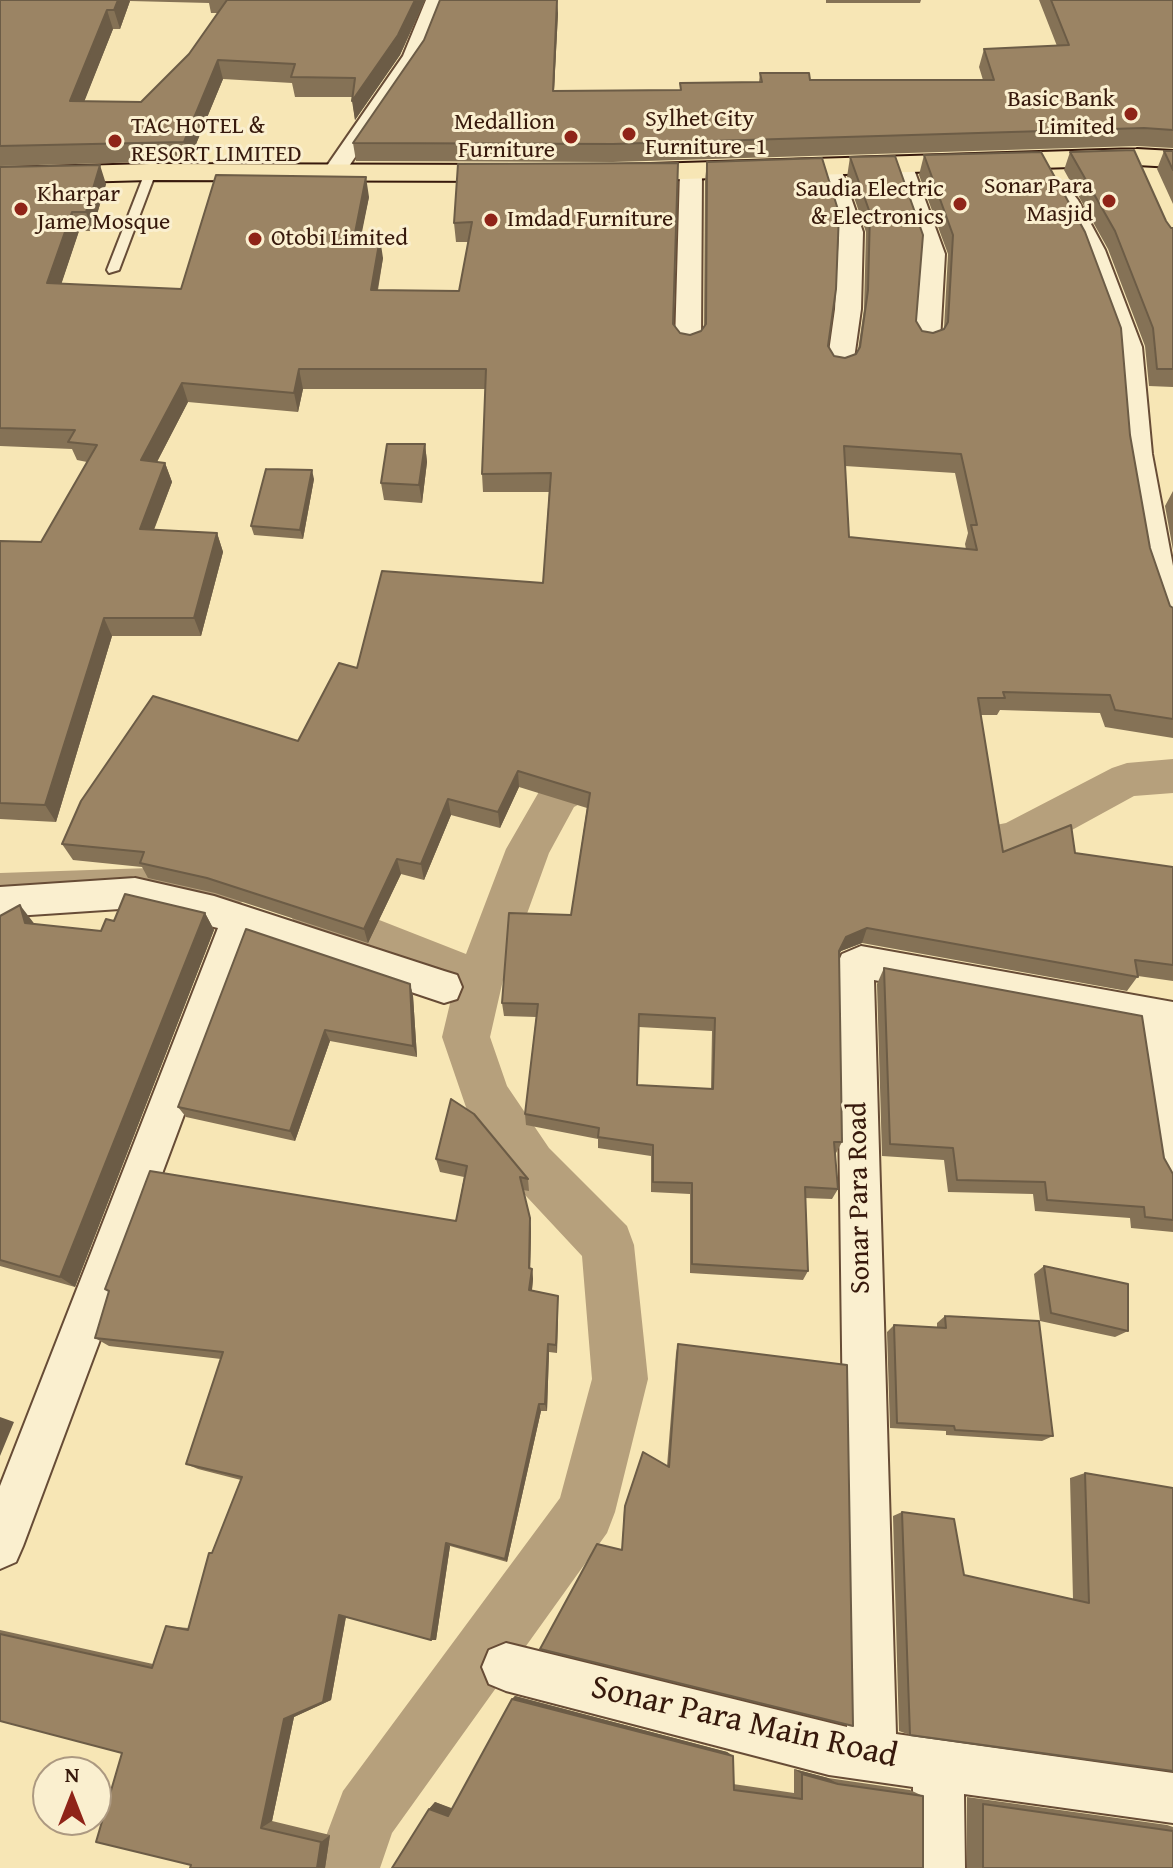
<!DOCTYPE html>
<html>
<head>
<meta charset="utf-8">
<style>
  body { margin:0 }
  #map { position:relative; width:1173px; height:1868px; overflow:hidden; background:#f7e6b5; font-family:"Gentium Book Plus",serif }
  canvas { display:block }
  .north { position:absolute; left:32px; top:1756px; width:80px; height:80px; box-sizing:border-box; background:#faefcf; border:2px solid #ac9981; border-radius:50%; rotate:0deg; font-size:22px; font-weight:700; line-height:32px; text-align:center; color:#37190c }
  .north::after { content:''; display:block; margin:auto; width:28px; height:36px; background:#8f2418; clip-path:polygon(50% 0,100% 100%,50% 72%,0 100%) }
</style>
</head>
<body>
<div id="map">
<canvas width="1173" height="1868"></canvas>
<div class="north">N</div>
</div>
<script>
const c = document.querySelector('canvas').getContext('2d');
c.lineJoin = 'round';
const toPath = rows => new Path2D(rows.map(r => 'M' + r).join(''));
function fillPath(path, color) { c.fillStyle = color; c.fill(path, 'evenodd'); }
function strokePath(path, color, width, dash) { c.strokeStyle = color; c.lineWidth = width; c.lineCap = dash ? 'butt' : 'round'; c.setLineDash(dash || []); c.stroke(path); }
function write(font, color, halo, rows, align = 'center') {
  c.font = font + ' "Gentium Book Plus",serif'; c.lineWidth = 6; c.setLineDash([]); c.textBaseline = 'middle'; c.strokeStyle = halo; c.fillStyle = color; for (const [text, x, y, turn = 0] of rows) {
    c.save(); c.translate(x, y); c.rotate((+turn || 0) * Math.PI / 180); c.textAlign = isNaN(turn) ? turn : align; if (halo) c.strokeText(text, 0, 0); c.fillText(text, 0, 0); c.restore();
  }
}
fillPath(toPath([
  [609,751,624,756,630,768,624,780,574,807,549,853,503,980,490,1037,507,1086,549,1148,627,1226,634,1245,648,1379,615,1512,607,1533,392,1833,380,1868,314,1868,343,1791,560,1498,592,1379,582,1256,513,1182,468,1113,442,1037,453,991,297,928,290,914,297,900,313,894,466,954,506,849,544,783,609,751],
  [1173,759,1173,793,1134,796,1030,853,941,870,925,865,919,852,925,839,1006,823,1112,768,1127,763,1173,759],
  [240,865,256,871,262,884,256,897,240,903,0,911,0,873,240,865]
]), '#b6a07c');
const service = toPath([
  [146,170,156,172,119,270,109,273,107,270,146,170]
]);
const minor = toPath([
  [426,0,446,0,423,56,341,178,325,178,322,173,403,56,426,0],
  [901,157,909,159,912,164,945,254,940,341,936,347,927,349,918,347,914,341,921,254,890,164,893,159,901,157],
  [829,159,837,161,840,166,863,232,861,309,853,366,849,372,840,374,831,372,827,366,835,309,839,232,818,166,821,161,829,159],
  [691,164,699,166,702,171,701,343,697,349,688,351,679,349,675,343,680,171,683,166,691,164],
  [1066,193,1074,195,1078,200,1105,250,1142,347,1152,454,1173,566,1173,626,1162,623,1158,615,1143,566,1124,454,1116,347,1081,250,1054,200,1058,195,1066,193],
  [135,878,214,896,444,971,457,975,462,987,457,999,444,1003,250,938,23,1546,16,1562,0,1569,0,1486,218,928,135,908,0,917,0,887,135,878],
  [861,946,1173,1002,1173,1188,1159,1183,1153,1169,1132,1028,874,980,896,1734,1173,1773,1173,1823,964,1794,965,1868,913,1868,913,1787,829,1775,506,1691,489,1684,482,1667,489,1650,506,1643,847,1727,837,965,842,954,861,946]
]);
const trunk = toPath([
  [1137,149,1173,151,1173,167,1137,165,618,181,608,179,604,173,608,167,618,165,1137,149],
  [150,164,518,165,528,167,532,173,528,179,518,181,150,180,0,184,0,168,150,164]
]);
strokePath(service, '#674c36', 4);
strokePath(minor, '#674c36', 4);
strokePath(trunk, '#37190c', 4);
fillPath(service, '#faefcf');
fillPath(minor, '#faefcf');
fillPath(trunk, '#f7e6b5');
fillPath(toPath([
  [0,0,425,0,400,55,355,120,352,97,295,97,292,83,223,79,189,161,0,166],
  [130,1,209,3,211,13,218,13,189,54,141,102,84,101,113,29,120,29],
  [826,0,921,0,920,3,826,3],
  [1039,0,1173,0,1173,148,1137,146,613,162,356,161,353,143,558,13,554,91,680,90,680,83,759,82,760,73,810,80,983,80,979,67,984,49,1057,46],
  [1164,151,1173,151,1173,204,1157,169],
  [1070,152,1166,221,1171,228,1173,228,1173,387,1149,386,1145,346,1108,249,1064,170],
  [924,155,1130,435,1150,548,1170,606,1173,608,1173,738,1105,727,1100,713,1000,710,997,715,981,715,1003,852,1075,853,1173,867,1173,981,1138,976,1127,991,862,943,841,951,839,954,842,1142,836,1153,835,1153,838,1189,832,1199,805,1198,808,1271,803,1280,690,1273,690,1194,651,1192,651,1156,598,1148,598,1139,526,1125,525,1114,536,1017,504,1016,502,1003,571,915,587,808,519,787,500,828,451,815,424,880,401,874,368,943,215,893,148,878,142,867,73,860,62,844,298,741,357,668,543,583,549,492,483,492,482,474,485,389,303,389,298,412,188,402,157,462,165,463,172,482,154,530,217,533,223,552,201,636,112,636,56,822,0,819,0,541,41,542,87,462,77,460,72,449,0,446,0,167,106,184,92,231,79,231,61,284,181,289,369,197,360,238,383,258,378,290,459,291,468,242,456,242,454,223,458,164,673,324,680,333,690,335,701,331,704,326,705,181,707,162,834,356,845,358,856,354,858,350,864,309,866,232,847,177,850,157,916,321,922,331,933,333,944,329,948,254,919,175],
  [845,466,955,473,968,533,965,544,966,549,849,537],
  [639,1027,712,1031,711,1089,637,1085],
  [425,444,427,462,422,503,384,500,381,483],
  [314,479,303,539,254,535,251,526],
  [1173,491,1173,550,1165,506],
  [205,913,214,930,75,1287,0,1266,0,916,33,922,34,924,101,931,114,921],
  [884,968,1164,1158,1173,1174,1173,1232,1131,1228,1130,1218,1035,1211,1033,1194,948,1192,944,1160,882,1156,877,984],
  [410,984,413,996,417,1057,330,1041,295,1141,186,1117,178,1107],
  [436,1159,528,1179,529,1191,523,1190,531,1229,530,1269,532,1269,533,1279,532,1290,558,1306,557,1353,549,1352,547,1411,541,1411,507,1562,450,1546,436,1640,346,1617,331,1700,294,1717,272,1821,330,1835,325,1868,190,1868,191,1865,122,1753,0,1721,0,1630,153,1664,166,1626,188,1628,212,1553,241,1480,198,1469,186,1464,221,1359,109,1346,95,1338,109,1292,105,1289,456,1221,464,1177,440,1172],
  [1044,1266,1128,1331,1115,1337,1040,1321,1034,1274],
  [945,1316,1053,1436,1042,1441,946,1435,946,1431,890,1428,887,1332,894,1325,937,1328,937,1323],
  [678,1344,853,1726,622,1550,624,1510,643,1452,667,1466,676,1353],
  [1085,1473,1173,1771,910,1735,899,1731,893,1516,902,1512,964,1575,1073,1599,1070,1478],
  [515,1696,727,1752,733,1756,733,1784,794,1793,794,1769,828,1778,910,1790,923,1796,923,1868,429,1809,435,1802,452,1809,512,1699],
  [967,1797,1167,1825,1173,1827,1173,1868,967,1868]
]), '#857256');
fillPath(toPath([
  [118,0,129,0,130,1,120,29,114,10],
  [415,0,425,0,400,55,355,120,352,101],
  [557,0,558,13,553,109,553,91],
  [107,10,113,29,77,120,70,101],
  [218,60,223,79,189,161,184,142],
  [100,165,106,184,92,231,86,212],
  [366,177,369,197,357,257,354,238],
  [72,212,79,231,55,303,47,283],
  [380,238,383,258,374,309,371,290],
  [299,369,303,389,298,412,294,393],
  [182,383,188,402,148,479,141,460],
  [425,444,427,462,422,503,419,485],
  [165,463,172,482,147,547,140,529],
  [312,470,314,479,303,539,300,530],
  [217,533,223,552,201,636,194,618],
  [104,618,112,636,56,822,45,805],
  [518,771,519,787,500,828,498,812],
  [448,799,451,815,424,880,421,864],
  [397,859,401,874,368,943,364,929],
  [20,905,33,922,39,939,25,923],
  [205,913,214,930,75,1287,60,1277],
  [867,928,862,943,841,951,834,965,846,937],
  [410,984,413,996,417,1057,413,1046],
  [325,1030,330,1041,295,1141,290,1131],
  [530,1218,531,1229,530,1278,529,1268],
  [532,1269,533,1279,531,1299,529,1290],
  [558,1296,558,1306,557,1353,556,1345],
  [548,1344,549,1352,547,1411,545,1404],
  [539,1404,541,1411,507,1562,505,1559],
  [0,1417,14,1422,0,1456],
  [446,1543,450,1546,436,1640,431,1640],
  [339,1615,346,1616,331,1700,294,1717,272,1821,261,1828,284,1719],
  [515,1696,727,1752,733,1756,512,1699],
  [794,1769,828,1778,838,1784,802,1774],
  [435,1802,454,1809,448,1816,429,1809],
  [330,1835,325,1868,317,1868,321,1842]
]), '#6c5c46');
const building = toPath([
  [0,0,118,0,114,10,107,10,70,101,141,102,189,54,227,0,415,0,398,35,352,101,355,78,291,77,295,64,218,60,184,142,0,146,0,0],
  [440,0,557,0,553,91,681,90,680,83,762,82,760,73,809,73,810,80,994,80,984,49,1069,45,1051,0,1173,0,1173,130,1144,128,613,144,353,143,424,40,440,0],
  [1134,150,1166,221,1171,228,1173,228,1173,369,1157,369,1153,328,1115,231,1070,152,1134,150],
  [1164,151,1173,151,1173,170,1164,151],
  [1041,152,1085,232,1121,328,1130,435,1150,548,1170,606,1173,608,1173,719,1115,710,1110,695,1003,692,1005,698,978,698,1003,852,1071,825,1075,853,1173,867,1173,965,1135,960,1138,977,867,928,846,937,839,951,842,1142,834,1142,838,1189,805,1187,808,1271,692,1264,692,1183,653,1182,653,1145,598,1137,599,1128,525,1114,538,1004,502,1003,509,913,571,915,590,793,518,771,498,812,448,799,421,864,397,859,364,929,207,878,140,863,144,852,62,844,81,801,153,696,298,741,339,663,357,668,382,571,543,583,551,473,482,474,486,369,299,369,294,393,182,383,141,460,165,463,140,529,217,533,194,618,104,618,45,805,0,803,0,541,41,542,97,445,68,442,75,430,0,428,0,167,100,165,86,212,72,212,47,283,181,289,216,175,366,177,354,238,380,238,371,290,459,291,472,222,454,223,458,164,678,163,673,324,680,333,690,335,701,331,706,324,707,162,822,158,839,213,836,289,828,346,834,356,845,358,856,354,860,347,868,290,870,213,850,157,895,156,923,235,916,321,922,331,933,333,944,329,948,322,953,235,924,155,1041,152],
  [844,446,961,454,977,525,971,525,977,550,849,537,844,446],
  [639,1014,715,1018,713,1089,637,1085,639,1014],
  [387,444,425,444,419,485,381,483,387,444],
  [266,469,312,470,300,530,251,526,266,469],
  [125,894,205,913,60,1277,0,1260,0,916,20,905,25,923,101,931,106,919,114,921,125,894],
  [246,929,410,984,413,1046,325,1030,290,1131,178,1107,246,929],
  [884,968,1142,1016,1164,1158,1173,1174,1173,1220,1145,1217,1144,1207,1047,1200,1045,1182,957,1180,953,1148,890,1144,884,968],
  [451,1099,474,1114,528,1179,520,1177,530,1218,529,1268,532,1269,529,1290,558,1296,556,1345,548,1344,545,1404,539,1404,505,1559,446,1543,431,1640,339,1615,323,1702,284,1719,261,1828,321,1842,317,1868,190,1868,191,1865,96,1842,122,1753,0,1721,0,1634,152,1668,166,1626,188,1630,209,1553,212,1553,242,1477,186,1464,223,1352,95,1338,109,1291,105,1289,150,1171,456,1221,467,1166,436,1159,451,1099],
  [1044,1266,1128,1284,1128,1331,1051,1313,1044,1266],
  [945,1316,1039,1321,1053,1436,955,1430,954,1426,897,1423,894,1325,946,1328,945,1316],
  [678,1344,847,1365,853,1726,540,1649,597,1544,622,1550,625,1506,643,1452,669,1467,678,1344],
  [1085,1473,1173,1488,1173,1771,910,1735,902,1512,954,1519,964,1575,1089,1603,1085,1473],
  [512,1699,733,1756,734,1790,802,1799,802,1774,838,1784,923,1796,923,1868,392,1868,429,1809,448,1816,512,1699],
  [983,1804,1173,1831,1173,1868,983,1868,983,1804]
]);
fillPath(building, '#9b8464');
strokePath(building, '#6c5c46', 2);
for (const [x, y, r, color] of [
  [1131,114,8,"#8f2418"],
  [629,134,8,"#8f2418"],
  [571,137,8,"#8f2418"],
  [115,141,8,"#8f2418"],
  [1109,201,8,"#8f2418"],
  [960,204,8,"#8f2418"],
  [21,209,8,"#8f2418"],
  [491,220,8,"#8f2418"],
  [255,239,8,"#8f2418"]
]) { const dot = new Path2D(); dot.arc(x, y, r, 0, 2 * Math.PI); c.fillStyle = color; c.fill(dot); strokePath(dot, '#faefcf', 3); }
write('24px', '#37190c', '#faefcf', [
  ["Basic Bank",1115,100,"right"],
  ["Limited",1115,128,"right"],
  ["Sylhet City",645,120],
  ["Furniture -1",645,148],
  ["Medallion",555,123,"right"],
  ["Furniture",555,151,"right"],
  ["TAC HOTEL &",131,127],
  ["RESORT LIMITED",131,155],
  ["Sonar Para",1093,187,"right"],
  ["Masjid",1093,215,"right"],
  ["Saudia Electric",944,190,"right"],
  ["& Electronics",944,218,"right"],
  ["Kharpar",37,195],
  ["Jame Mosque",37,223],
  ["Imdad Furniture",507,220],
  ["Otobi Limited",271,239]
], 'left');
write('28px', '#37190c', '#faefcf', [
  ["Sonar Para Road",860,1198,-91]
]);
write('34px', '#37190c', '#faefcf', [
  ["Sonar Para Main Road",744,1723,13]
]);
</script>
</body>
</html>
